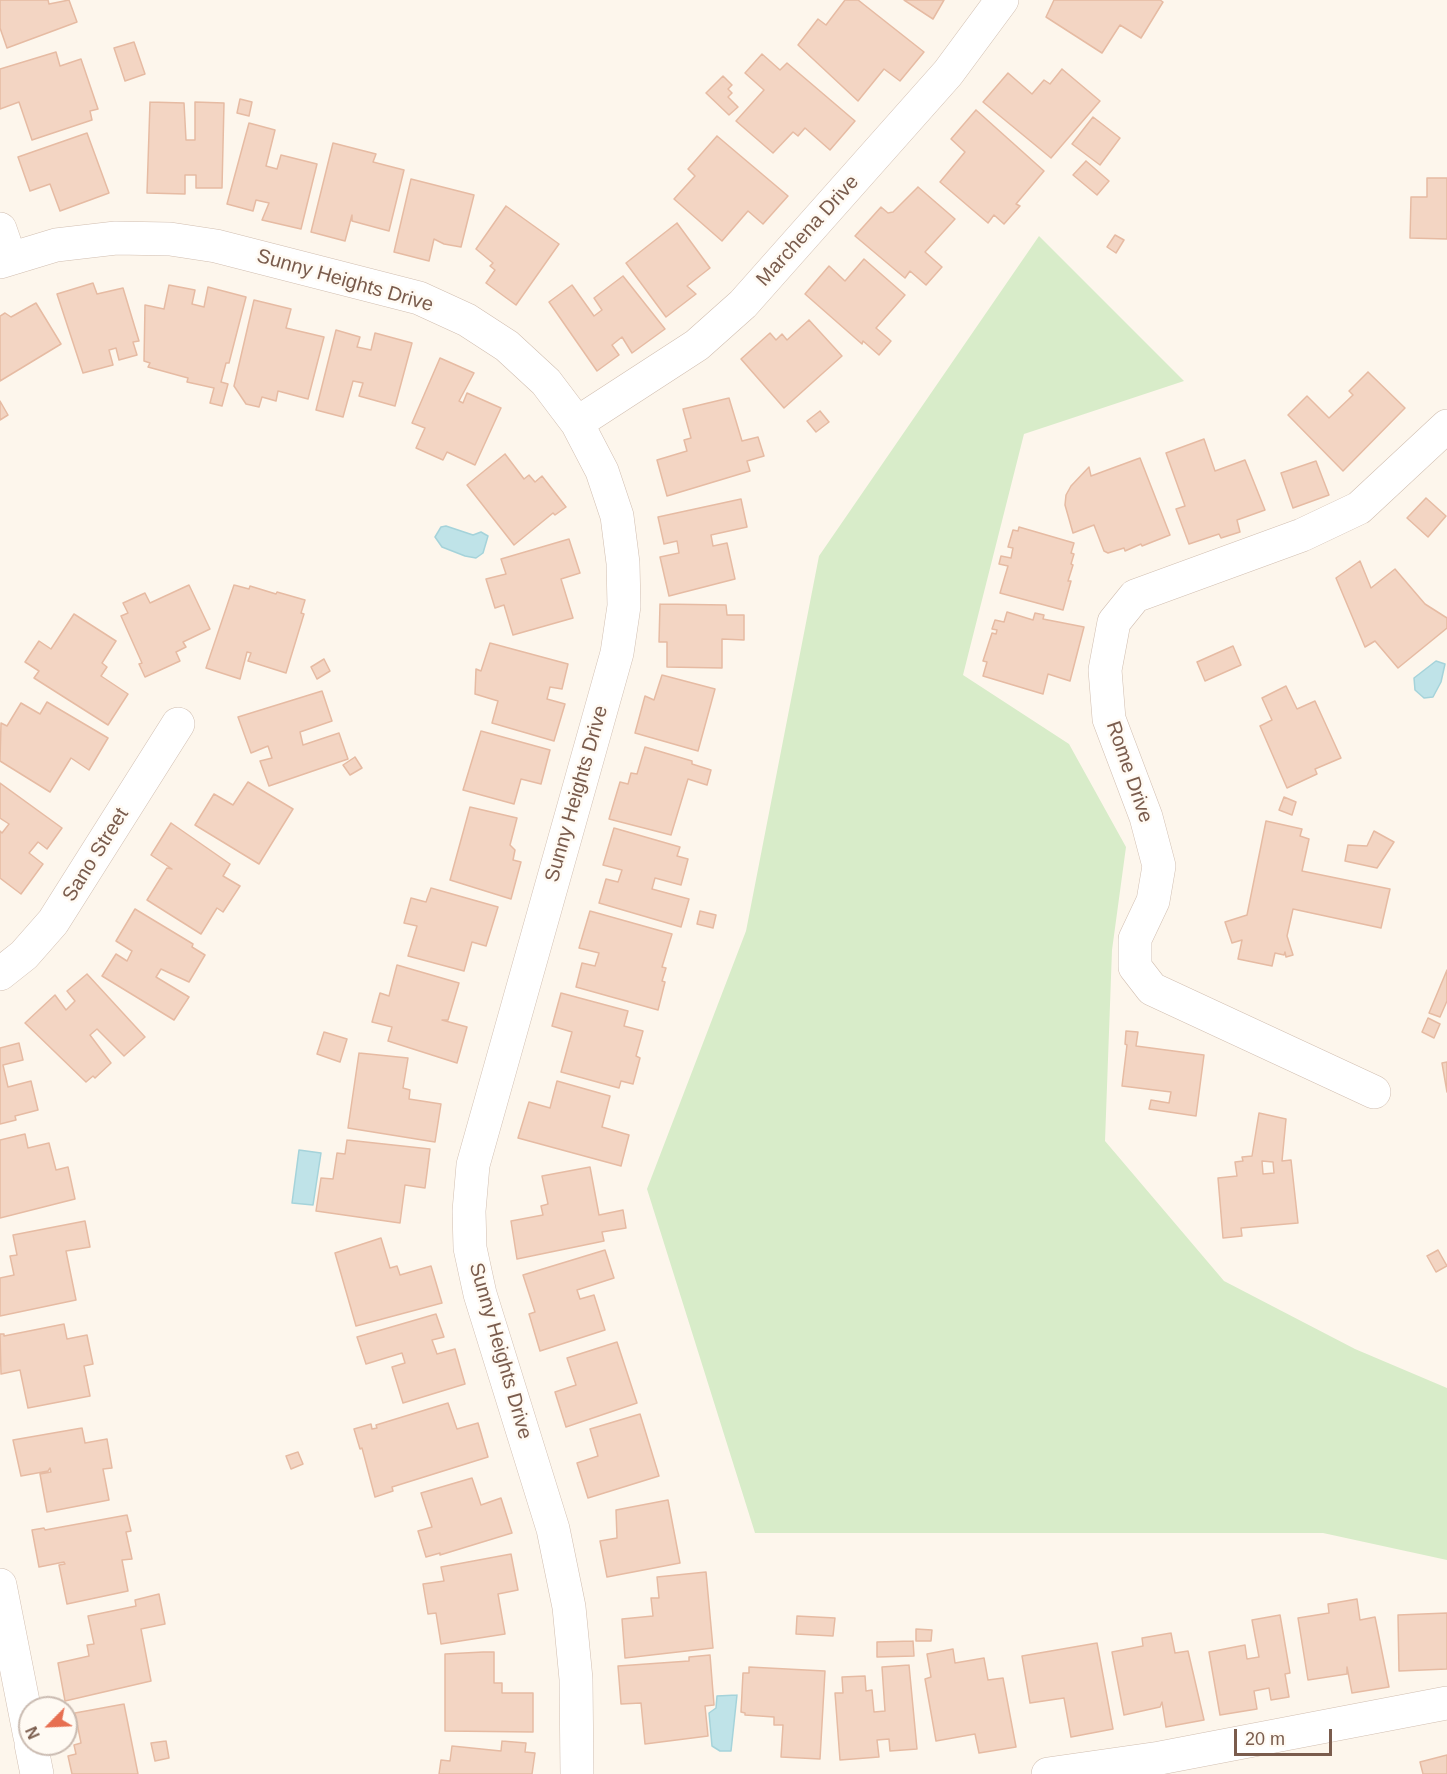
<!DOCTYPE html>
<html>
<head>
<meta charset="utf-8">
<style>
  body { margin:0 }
  #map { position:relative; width:1447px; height:1774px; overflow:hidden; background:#fdf6ec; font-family:Helvetica,sans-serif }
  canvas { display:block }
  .north { position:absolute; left:18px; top:1696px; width:60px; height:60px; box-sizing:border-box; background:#fffaf3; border:2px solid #cabbb1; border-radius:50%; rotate:246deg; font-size:16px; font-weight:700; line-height:24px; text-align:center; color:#7a5c4d }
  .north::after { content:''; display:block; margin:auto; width:21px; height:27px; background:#e76f51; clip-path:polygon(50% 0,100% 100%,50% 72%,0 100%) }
  .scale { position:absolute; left:1234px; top:1729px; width:98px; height:27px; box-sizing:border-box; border:3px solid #7a5c4d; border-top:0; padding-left:8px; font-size:18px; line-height:21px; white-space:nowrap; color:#7a5c4d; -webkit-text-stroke:4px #fffaf3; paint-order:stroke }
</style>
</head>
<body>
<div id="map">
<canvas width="1447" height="1774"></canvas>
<div class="north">N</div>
<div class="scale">20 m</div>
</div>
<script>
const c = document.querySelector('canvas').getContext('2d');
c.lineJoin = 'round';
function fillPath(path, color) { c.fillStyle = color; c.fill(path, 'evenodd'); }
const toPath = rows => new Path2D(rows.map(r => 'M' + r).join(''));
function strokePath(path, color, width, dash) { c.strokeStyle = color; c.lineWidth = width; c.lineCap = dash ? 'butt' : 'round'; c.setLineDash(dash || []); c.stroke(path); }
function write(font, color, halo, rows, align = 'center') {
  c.font = font + ' Helvetica,sans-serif'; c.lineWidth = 5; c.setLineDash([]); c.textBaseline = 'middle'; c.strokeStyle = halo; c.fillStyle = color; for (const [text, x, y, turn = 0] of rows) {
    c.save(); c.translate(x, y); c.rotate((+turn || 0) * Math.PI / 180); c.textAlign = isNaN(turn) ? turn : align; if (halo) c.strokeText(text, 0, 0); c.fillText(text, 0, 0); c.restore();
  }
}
fillPath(toPath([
  [1039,236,1184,381,1024,434,963,675,1069,744,1126,847,1112,950,1105,1141,1224,1281,1355,1349,1447,1388,1447,1560,1323,1533,755,1533,647,1189,746,931,819,556]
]), '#d8ecc9');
const water = toPath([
  [446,526,473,535,481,532,488,536,483,553,476,558,465,556,442,547,435,537,441,527,446,526],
  [1436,661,1445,664,1441,682,1433,697,1424,698,1415,690,1414,678,1436,661],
  [299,1150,321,1153,313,1205,292,1203,299,1150],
  [737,1695,731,1751,720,1751,712,1746,709,1713,716,1708,717,1696,737,1695]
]);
fillPath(water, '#bfe3e8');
strokePath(water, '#a5d3da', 1.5);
const building = toPath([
  [0,0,48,0,49,4,69,0,77,22,7,48,0,28,0,0],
  [845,0,858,0,924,52,900,81,884,69,858,101,798,45,818,19,826,25,845,0],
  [904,0,944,0,933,19,904,0],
  [1054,0,1160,0,1163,2,1141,38,1120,25,1102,53,1046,17,1054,0],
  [134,42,145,74,125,81,114,48,134,42],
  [56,52,60,66,81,59,98,109,90,111,92,120,32,140,19,102,0,109,0,69,56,52],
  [762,54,780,70,787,63,855,121,830,150,805,128,798,136,793,132,773,153,736,121,764,90,745,73,762,54],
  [1062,69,1100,101,1051,158,983,102,1008,73,1032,94,1044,80,1050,84,1062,69],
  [723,76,732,85,728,89,732,93,728,97,738,107,729,115,706,93,723,76],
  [240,99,252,102,249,116,237,113,240,99],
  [150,102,184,103,186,140,195,140,195,102,224,103,222,188,196,188,196,175,185,175,185,194,147,193,150,102],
  [976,110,1044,171,1016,204,1020,206,1004,224,994,215,988,223,940,182,965,152,951,139,976,110],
  [1093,117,1120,138,1100,165,1072,144,1093,117],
  [249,123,275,130,266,166,277,169,281,155,317,164,301,229,262,220,269,203,256,200,253,211,227,204,249,123],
  [87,133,109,193,60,211,50,184,30,191,18,157,87,133],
  [717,136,788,196,763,224,748,211,722,241,674,199,695,176,688,169,717,136],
  [333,143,376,154,373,162,404,170,389,231,352,221,352,215,345,241,311,232,333,143],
  [1086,161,1109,181,1097,195,1073,175,1086,161],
  [1427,178,1447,178,1447,239,1410,238,1411,197,1427,197,1427,178],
  [411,179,474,195,461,247,444,244,434,239,429,261,394,252,411,179],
  [918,187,955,219,925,252,942,267,926,285,910,271,905,278,855,236,881,207,888,213,893,212,918,187],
  [506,206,559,244,516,305,486,283,495,270,490,266,493,263,476,249,506,206],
  [677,223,710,268,687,286,696,294,666,317,626,263,677,223],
  [1115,235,1124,240,1116,253,1107,247,1115,235],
  [864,259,905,295,876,328,891,341,879,355,863,341,862,344,805,294,829,266,845,281,864,259],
  [623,276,665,329,632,353,622,337,612,345,619,355,597,371,549,302,572,285,594,316,602,310,594,298,623,276],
  [93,283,97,294,123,288,139,341,133,342,137,355,119,360,116,348,109,350,113,365,83,373,57,294,93,283],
  [169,285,195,290,192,304,204,307,208,287,246,297,229,363,226,363,221,382,228,384,222,406,210,403,214,388,187,382,188,378,148,367,150,363,144,361,145,305,164,309,169,285],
  [254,300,291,309,286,328,324,337,308,399,278,391,276,401,262,397,259,407,246,404,234,386,254,300],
  [36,303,61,344,0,381,0,316,5,313,11,317,36,303],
  [809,320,842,356,784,408,741,359,770,333,776,340,782,334,787,340,809,320],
  [336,330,360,337,357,347,371,350,375,333,412,343,395,406,359,396,363,383,353,381,343,417,316,410,336,330],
  [440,358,474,373,459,401,463,403,467,393,501,408,475,465,447,452,443,460,416,448,425,428,412,423,440,358],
  [1368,372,1405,408,1343,471,1288,415,1307,396,1329,418,1353,395,1349,391,1368,372],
  [729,398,742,441,758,437,764,456,747,461,750,471,667,496,657,460,687,451,684,440,691,438,683,409,729,398],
  [0,401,8,415,0,420,0,401],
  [820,411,829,422,816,432,807,421,820,411],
  [1204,439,1215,471,1245,460,1265,510,1237,520,1240,532,1221,538,1219,534,1189,544,1176,509,1185,506,1166,453,1204,439],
  [505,454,524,479,529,475,535,482,542,476,566,507,555,515,553,513,514,545,467,485,505,454],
  [1140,458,1170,535,1142,546,1141,544,1125,551,1124,548,1108,553,1104,551,1094,525,1073,533,1065,505,1066,495,1071,486,1089,467,1091,476,1140,458],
  [1316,461,1329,495,1293,508,1281,473,1316,461],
  [1426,498,1446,516,1428,537,1407,518,1426,498],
  [741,499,747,527,711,535,713,546,727,543,735,579,669,596,660,557,679,553,677,541,664,544,658,517,741,499],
  [1019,527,1074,543,1071,553,1074,554,1071,564,1073,565,1068,581,1071,581,1063,610,1000,593,1008,566,999,564,1001,556,1011,558,1013,548,1008,547,1013,530,1018,531,1019,527],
  [569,539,580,573,561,579,573,618,513,635,504,605,495,608,486,579,506,574,501,559,569,539],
  [1360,561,1371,588,1395,569,1425,604,1447,618,1447,628,1398,668,1375,641,1365,647,1336,578,1360,561],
  [189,585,210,629,183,642,186,647,176,652,180,661,145,677,139,664,142,663,121,616,128,613,123,603,145,593,150,603,189,585],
  [234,585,249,589,250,586,276,594,277,592,305,600,301,613,304,614,286,673,248,661,251,653,247,652,240,679,206,668,234,585],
  [660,604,726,605,727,615,744,615,744,640,722,639,722,668,667,667,667,642,659,642,660,604],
  [1007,612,1033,620,1035,613,1044,615,1043,619,1084,627,1070,681,1048,674,1043,694,983,676,987,662,983,661,992,633,996,634,997,630,992,629,995,620,1004,622,1007,612],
  [74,614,116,641,102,663,107,667,101,676,128,694,108,725,34,678,39,671,25,662,39,641,51,649,74,614],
  [490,643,568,664,562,689,550,687,547,699,565,704,554,741,492,723,498,701,475,694,476,669,481,671,490,643],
  [1233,646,1241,665,1205,681,1197,662,1233,646],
  [324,659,330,671,317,679,311,667,324,659],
  [662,675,715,689,698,751,635,733,645,696,654,700,662,675],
  [1286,686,1297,709,1315,701,1341,758,1315,769,1317,774,1287,788,1260,726,1272,720,1262,698,1286,686],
  [322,691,332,721,300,732,303,745,339,733,348,759,269,786,260,761,272,758,268,746,251,753,238,717,322,691],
  [47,702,108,738,89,770,71,758,50,792,0,761,1,723,7,726,21,703,40,714,47,702],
  [481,731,550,750,541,784,521,779,514,804,463,790,481,731],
  [645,747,692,761,692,764,711,770,707,785,688,779,671,835,609,819,620,782,628,784,631,773,637,774,645,747],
  [355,757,362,768,350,775,343,765,355,757],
  [248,782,293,809,259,864,195,825,214,794,233,805,248,782],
  [0,783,62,828,47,849,38,842,29,853,43,864,21,894,0,878,0,831,2,833,9,824,0,818,0,783],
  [1284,797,1296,802,1292,815,1279,810,1284,797],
  [470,807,517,818,510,845,515,850,513,860,521,862,511,899,450,880,470,807],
  [1266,821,1302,829,1300,836,1309,839,1302,871,1390,889,1381,928,1293,909,1287,936,1293,955,1286,957,1285,952,1284,955,1275,953,1272,966,1238,959,1242,940,1232,943,1225,922,1247,915,1266,821],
  [171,823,230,864,223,876,240,886,223,912,217,908,201,934,147,900,167,868,172,869,151,855,171,823],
  [614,828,680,847,677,856,688,859,681,885,655,878,652,889,689,899,681,927,599,903,606,879,618,882,622,870,603,865,614,828],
  [1374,831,1394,842,1377,868,1345,861,1348,845,1367,846,1374,831],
  [431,888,498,907,486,946,472,942,464,971,408,956,417,926,404,923,411,898,426,902,431,888],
  [135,909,193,944,192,947,205,955,189,982,161,969,156,977,189,997,174,1020,102,976,116,954,127,961,132,951,116,941,135,909],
  [590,911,672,934,662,967,666,968,662,981,665,982,658,1010,576,987,582,963,595,966,599,953,579,948,590,911],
  [700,911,716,915,713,928,697,924,700,911],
  [397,965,459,983,448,1020,442,1020,467,1027,457,1063,388,1041,392,1027,372,1022,380,993,389,996,397,965],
  [1447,970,1447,1001,1440,1017,1429,1013,1447,970],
  [87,974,145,1037,124,1056,97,1029,90,1035,111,1063,95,1078,93,1076,86,1082,25,1023,55,995,66,1010,75,1001,67,991,87,974],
  [561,993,628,1011,624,1026,643,1031,636,1056,640,1058,633,1084,621,1081,619,1088,561,1072,572,1032,552,1026,561,993],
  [1428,1018,1440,1024,1434,1038,1422,1032,1428,1018],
  [1126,1031,1138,1032,1136,1046,1204,1055,1196,1116,1149,1109,1151,1100,1169,1103,1171,1092,1122,1086,1127,1045,1125,1044,1126,1031],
  [324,1032,347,1039,340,1062,317,1054,324,1032],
  [19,1043,23,1060,3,1065,8,1087,31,1081,38,1110,15,1116,16,1120,0,1124,0,1048,19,1043],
  [359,1053,408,1058,403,1088,410,1090,409,1099,441,1104,435,1142,348,1128,359,1053],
  [1447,1062,1447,1092,1442,1063,1447,1062],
  [557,1081,610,1096,602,1127,629,1135,621,1166,518,1138,529,1102,550,1108,557,1081],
  [1259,1113,1286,1119,1282,1161,1291,1160,1298,1223,1241,1228,1242,1236,1223,1238,1218,1178,1237,1176,1235,1162,1243,1161,1242,1157,1252,1156,1259,1113],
  [1262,1161,1273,1162,1274,1173,1263,1174,1262,1161],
  [25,1134,28,1148,49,1143,56,1170,68,1167,75,1199,0,1218,0,1140,25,1134],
  [347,1140,430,1149,425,1188,405,1185,400,1223,316,1211,321,1178,333,1179,337,1153,345,1154,347,1140],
  [590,1167,599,1215,623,1210,626,1228,602,1232,604,1241,517,1259,511,1221,543,1215,541,1206,548,1204,542,1176,590,1167],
  [85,1221,90,1247,66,1251,76,1300,0,1316,0,1278,14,1275,10,1256,17,1255,13,1235,85,1221],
  [381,1238,390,1268,397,1266,400,1275,431,1266,442,1303,356,1326,335,1253,381,1238],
  [605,1250,614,1278,577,1290,580,1299,594,1295,605,1330,540,1351,529,1314,535,1312,523,1275,605,1250],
  [1438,1250,1447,1266,1436,1272,1427,1256,1438,1250],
  [436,1314,444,1337,432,1340,437,1354,455,1349,465,1384,403,1403,392,1367,405,1363,402,1353,366,1364,357,1337,436,1314],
  [64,1324,67,1339,87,1335,93,1364,84,1366,90,1396,28,1408,20,1370,1,1374,0,1334,4,1334,4,1336,64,1324],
  [617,1342,637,1403,566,1427,555,1392,576,1385,567,1358,617,1342],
  [448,1403,457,1429,478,1423,488,1457,392,1487,393,1491,375,1497,362,1448,360,1449,354,1429,371,1424,372,1429,377,1428,376,1425,448,1403],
  [640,1414,659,1476,588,1498,577,1463,598,1456,590,1429,640,1414],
  [82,1428,85,1443,107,1439,112,1468,103,1469,109,1500,47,1512,40,1474,51,1472,50,1468,48,1471,21,1476,13,1440,82,1428],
  [298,1452,303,1464,291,1469,286,1456,298,1452],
  [472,1478,481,1505,501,1498,512,1533,440,1555,440,1553,426,1557,418,1531,432,1527,421,1493,472,1478],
  [668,1500,680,1563,607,1577,600,1541,617,1538,616,1510,668,1500],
  [127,1515,131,1531,126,1532,132,1559,122,1560,128,1591,67,1604,59,1565,65,1564,64,1562,39,1567,32,1530,44,1528,45,1530,127,1515],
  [511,1554,518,1590,498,1594,505,1634,441,1644,436,1613,428,1614,423,1584,444,1581,441,1567,511,1554],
  [706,1572,713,1648,625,1658,622,1619,653,1616,651,1598,659,1598,657,1577,706,1572],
  [159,1594,165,1624,141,1629,151,1681,65,1701,58,1663,89,1656,87,1645,94,1644,88,1616,136,1606,135,1600,159,1594],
  [1357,1599,1360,1620,1375,1617,1389,1687,1352,1693,1347,1667,1347,1674,1308,1680,1298,1618,1329,1613,1328,1604,1357,1599],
  [1447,1613,1447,1669,1399,1671,1398,1615,1447,1613],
  [1280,1615,1290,1673,1285,1674,1289,1697,1271,1700,1269,1688,1254,1691,1257,1709,1220,1715,1209,1652,1245,1645,1247,1659,1259,1657,1252,1620,1280,1615],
  [797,1616,835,1618,833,1636,796,1634,797,1616],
  [916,1629,932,1630,931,1641,916,1641,916,1629],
  [1171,1633,1175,1653,1188,1651,1204,1720,1166,1727,1162,1702,1160,1707,1124,1715,1112,1652,1143,1646,1142,1638,1171,1633],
  [913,1641,914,1656,877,1657,877,1642,913,1641],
  [1097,1643,1113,1729,1071,1737,1064,1698,1030,1703,1022,1656,1097,1643],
  [953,1649,955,1663,984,1658,988,1680,1003,1678,1016,1747,979,1753,975,1734,936,1741,925,1679,931,1677,927,1654,953,1649],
  [483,1652,494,1652,494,1683,502,1683,502,1693,533,1693,533,1732,445,1731,445,1654,483,1652],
  [710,1655,714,1705,705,1706,708,1736,645,1744,641,1703,621,1704,618,1666,689,1661,689,1657,710,1655],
  [909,1665,917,1749,890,1751,889,1739,877,1740,879,1757,840,1760,835,1693,843,1693,842,1677,865,1676,866,1691,872,1690,874,1712,885,1711,882,1667,909,1665],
  [749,1667,825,1671,820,1759,781,1757,783,1725,774,1725,774,1717,745,1715,745,1713,741,1712,743,1673,749,1673,749,1667],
  [124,1704,138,1774,72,1774,68,1756,76,1754,74,1745,81,1743,75,1713,124,1704],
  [166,1741,169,1758,155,1761,151,1743,166,1741],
  [502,1741,526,1743,525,1752,535,1753,532,1774,439,1774,441,1760,450,1761,452,1746,501,1751,502,1741],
  [1447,1755,1447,1774,1423,1774,1420,1762,1447,1755]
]);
fillPath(building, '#f3d5c3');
strokePath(building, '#e6bba3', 1.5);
const street = toPath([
  [0,229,10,258],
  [0,262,56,245,116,238,170,239,216,246,419,298,467,320,507,346,546,382,577,423,602,471,617,516,623,563,624,606,617,653,473,1165,469,1211,470,1248,480,1294,553,1529,569,1607,576,1679,577,1774],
  [577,423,697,345,743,304,948,73,1002,0],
  [0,974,24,955,53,922,178,724],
  [1374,1092,1152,989,1135,967,1135,939,1153,901,1159,866,1146,817,1109,719,1105,670,1114,622,1135,596,1302,535,1359,508,1447,426],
  [0,1585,30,1737],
  [31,1744,37,1774],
  [1048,1774,1160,1758,1447,1703]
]);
strokePath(street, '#d1beb0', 34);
strokePath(street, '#fff', 33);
write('20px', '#7a5c4d', '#fffaf3', [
  ["Marchena Drive",808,231,-48],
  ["Sunny Heights Drive",345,281,16],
  ["Rome Drive",1129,772,71],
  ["Sunny Heights Drive",577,794,-74],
  ["Sano Street",96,855,-58],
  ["Sunny Heights Drive",500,1351,74]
]);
</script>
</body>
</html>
